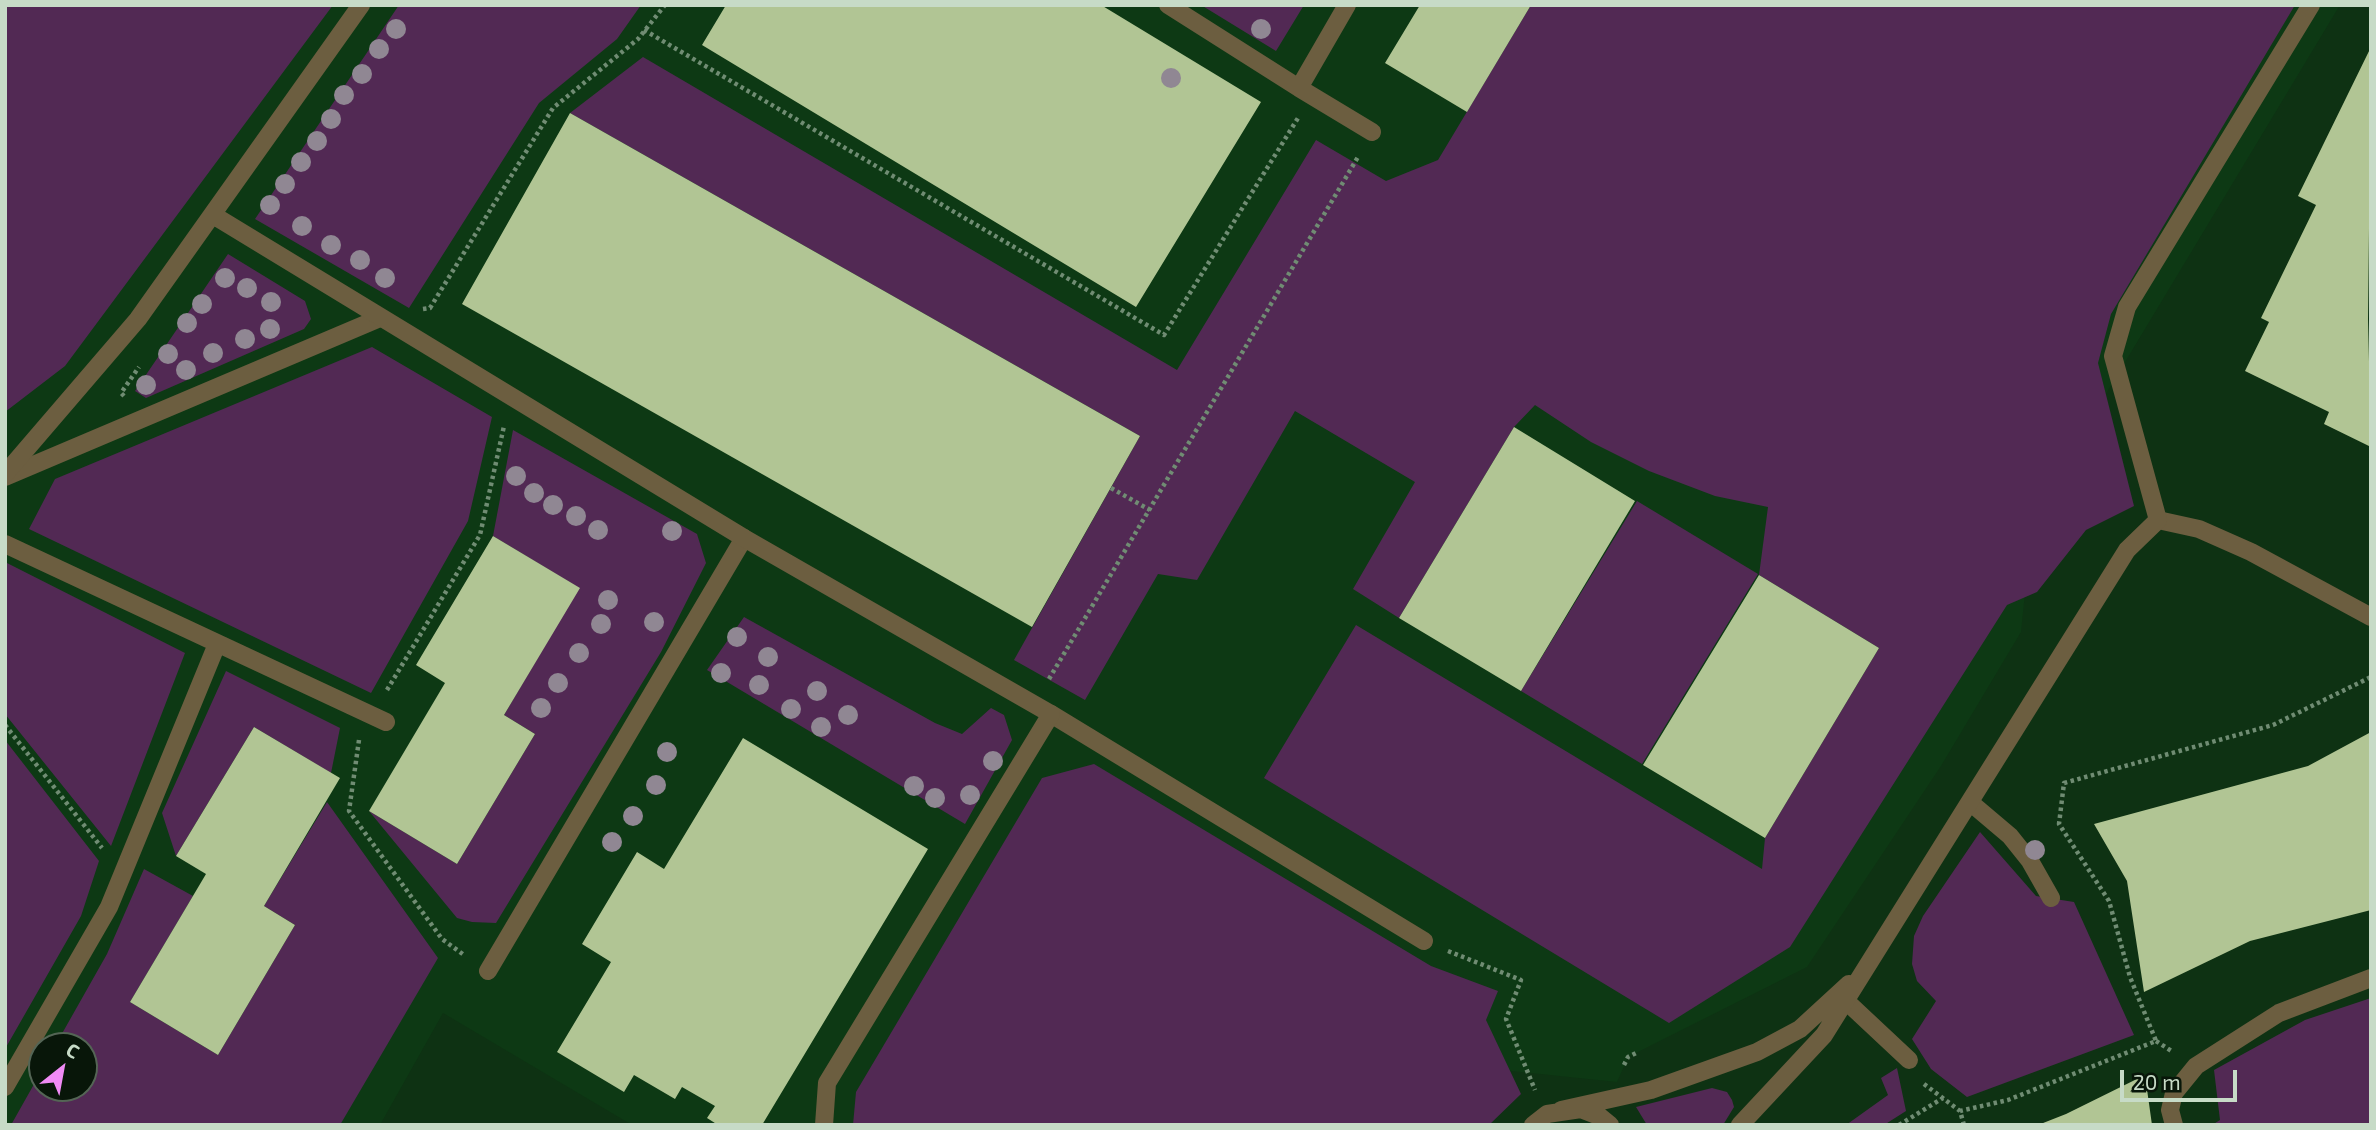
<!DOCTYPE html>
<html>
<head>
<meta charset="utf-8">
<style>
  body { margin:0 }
  #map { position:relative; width:2376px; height:1130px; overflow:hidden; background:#0e3213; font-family:"Exo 2",sans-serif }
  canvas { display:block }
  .frame { position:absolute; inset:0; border:7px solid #c7dbc7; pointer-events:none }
  .north { position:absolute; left:28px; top:1032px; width:70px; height:70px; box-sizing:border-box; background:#081609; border:2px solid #546555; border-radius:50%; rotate:31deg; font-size:19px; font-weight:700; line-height:28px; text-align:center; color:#c7dbc7 }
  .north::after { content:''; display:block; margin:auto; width:24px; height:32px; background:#f08bf5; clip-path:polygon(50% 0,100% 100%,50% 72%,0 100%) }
  .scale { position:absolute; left:2120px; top:1070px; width:117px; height:32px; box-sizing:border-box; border:4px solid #c7dbc7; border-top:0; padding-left:9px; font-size:21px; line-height:24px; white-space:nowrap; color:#c7dbc7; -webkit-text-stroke:5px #081609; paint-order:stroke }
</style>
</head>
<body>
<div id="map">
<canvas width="2376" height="1130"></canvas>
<div class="frame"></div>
<div class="north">С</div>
<div class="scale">20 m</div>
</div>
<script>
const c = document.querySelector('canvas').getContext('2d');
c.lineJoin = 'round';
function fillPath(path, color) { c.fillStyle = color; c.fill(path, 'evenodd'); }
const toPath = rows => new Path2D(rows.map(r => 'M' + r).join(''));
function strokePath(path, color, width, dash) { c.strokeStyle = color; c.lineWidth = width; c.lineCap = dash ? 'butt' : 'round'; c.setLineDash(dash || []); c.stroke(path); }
fillPath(toPath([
  [5,5,2340,5,2033,515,2021,632,1941,766,1807,967,1628,1057,1617,1082,1502,1070,1444,1125,632,1125,443,1013,380,1125,5,1125],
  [42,1046,84,1046,84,1088,42,1088]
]), '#0d3914');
fillPath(toPath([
  [5,5,333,5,65,366,5,412],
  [399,5,641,5,617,39,539,103,409,308,255,219],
  [1201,5,1304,5,1276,51],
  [1531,5,2295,5,2111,314,2098,363,2134,506,2086,530,2037,592,2007,605,1790,947,1669,1023,1264,778,1356,625,1762,869,1765,838,1879,648,1759,575,1768,507,1715,496,1649,471,1591,442,1535,405,1514,427,1399,618,1353,589,1415,482,1295,411,1197,580,1158,574,1085,700,1014,660,1140,436,570,113,643,57,1177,370,1316,140,1386,181,1438,160],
  [228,254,305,301,311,319,304,329,146,398,135,391],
  [372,347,492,417,468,521,371,693,29,529,55,479],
  [513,430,697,534,706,563,661,652,496,923,472,922,457,918,369,811,457,864,535,734,504,715,579,588,493,536],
  [1637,501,1758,574,1642,764,1521,691],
  [5,562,185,653,111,846,5,714],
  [744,617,935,723,962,734,991,708,1004,715,1012,740,965,824,707,670],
  [226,671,340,728,331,773,254,727,176,856,162,813],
  [5,740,99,861,81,916,5,1049],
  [1094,764,1431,966,1498,991,1486,1020,1521,1094,1489,1125,853,1125,856,1092,1042,778],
  [327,802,438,958,340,1125,11,1125,42,1070,42,1088,84,1088,84,1046,55,1046,107,954,144,869,193,896,130,1002,218,1055,295,925,264,906],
  [1980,832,2036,896,2074,902,2134,1035,1967,1097,1931,1069,1912,1039,1936,1001,1917,981,1912,964,1914,936,1923,916],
  [2371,998,2371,1125,2212,1125,2220,1120,2214,1070,2305,1020],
  [1897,1068,1906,1111,1884,1125,1846,1125,1888,1095,1881,1078],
  [1712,1088,1727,1092,1732,1100,1734,1107,1723,1125,1647,1125,1636,1107]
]), '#522954');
fillPath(toPath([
  [726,5,1101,5,1261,102,1136,307,702,45],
  [1420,5,1531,5,1467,112,1385,63],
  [2371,47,2368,319,2371,447,2324,424,2329,412,2245,371,2269,322,2261,318,2316,205,2298,196],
  [570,113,1140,436,1032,627,462,304],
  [1514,427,1635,501,1521,691,1399,618],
  [493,536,580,588,504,715,535,734,457,864,369,811,445,683,416,665],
  [1759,575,1879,648,1765,838,1643,765],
  [254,727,340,778,264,906,295,925,218,1055,130,1002,206,874,176,856],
  [2371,732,2371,910,2250,941,2144,992,2127,881,2094,824,2308,766],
  [743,738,928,849,762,1125,718,1125,707,1118,715,1106,682,1087,675,1099,634,1075,624,1092,557,1052,611,962,582,944,637,852,664,869],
  [2145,1075,2152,1125,2038,1125,2066,1114]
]), '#b1c594');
strokePath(toPath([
  [644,30,1164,335,1298,118],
  [423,309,430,308,553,108,638,39,665,5],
  [124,396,121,393,139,367],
  [1111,488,1150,510],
  [1049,679,1358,157],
  [387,690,480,535,504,426],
  [5,725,102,848],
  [359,740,349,811,442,939,464,955],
  [1448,951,1521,980,1506,1019,1535,1090],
  [2156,1041,2173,1052],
  [1624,1065,1628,1057,1638,1052],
  [1924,1084,1960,1111],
  [1899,1125,1943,1098],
  [1964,1125,1960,1111,2008,1100,2156,1041,2130,977,2109,901,2059,824,2064,783,2273,725,2371,677]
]), '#708c73', 4.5, [3.5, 3.5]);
strokePath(toPath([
  [1168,5,1299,88],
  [1347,5,1299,88,1372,132],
  [5,477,380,318],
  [2158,520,2199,529,2251,552,2371,617],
  [5,544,386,722],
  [1051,714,1424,941],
  [1971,803,2010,836,2030,861,2051,898],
  [488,971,744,538],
  [1846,1001,1909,1060],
  [5,1087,109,907,217,644],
  [2174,1125,2170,1110,2174,1093,2196,1066,2279,1013,2371,978]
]), '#6c5e40', 18);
strokePath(toPath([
  [213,215,744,538,1051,714,827,1083,824,1125],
  [5,474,138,319,361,5],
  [1561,1110,1651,1090,1757,1052,1800,1029,1849,984],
  [1533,1125,1547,1114,1581,1109,1599,1116,1610,1125],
  [1740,1125,1824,1035,2127,550,2158,520,2113,356,2127,307,2311,5]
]), '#6c5e40', 18);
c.fillStyle = '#908793';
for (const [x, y] of [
  [396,29],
  [1261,29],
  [379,49],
  [362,74],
  [1171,78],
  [344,95],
  [331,119],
  [317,141],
  [301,162],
  [285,184],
  [270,205],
  [302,226],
  [331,245],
  [360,260],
  [225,278],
  [385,278],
  [247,288],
  [271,302],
  [202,304],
  [187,323],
  [270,329],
  [245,339],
  [213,353],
  [168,354],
  [186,370],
  [146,385],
  [516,476],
  [534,493],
  [553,505],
  [576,516],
  [598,530],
  [672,531],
  [608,600],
  [654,622],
  [601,624],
  [737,637],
  [579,653],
  [768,657],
  [721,673],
  [558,683],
  [759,685],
  [817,691],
  [541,708],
  [791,709],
  [848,715],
  [821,727],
  [667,752],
  [993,761],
  [656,785],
  [914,786],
  [970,795],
  [935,798],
  [633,816],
  [612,842],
  [2035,850]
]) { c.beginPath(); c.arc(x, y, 10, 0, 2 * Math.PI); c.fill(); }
</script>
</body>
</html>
